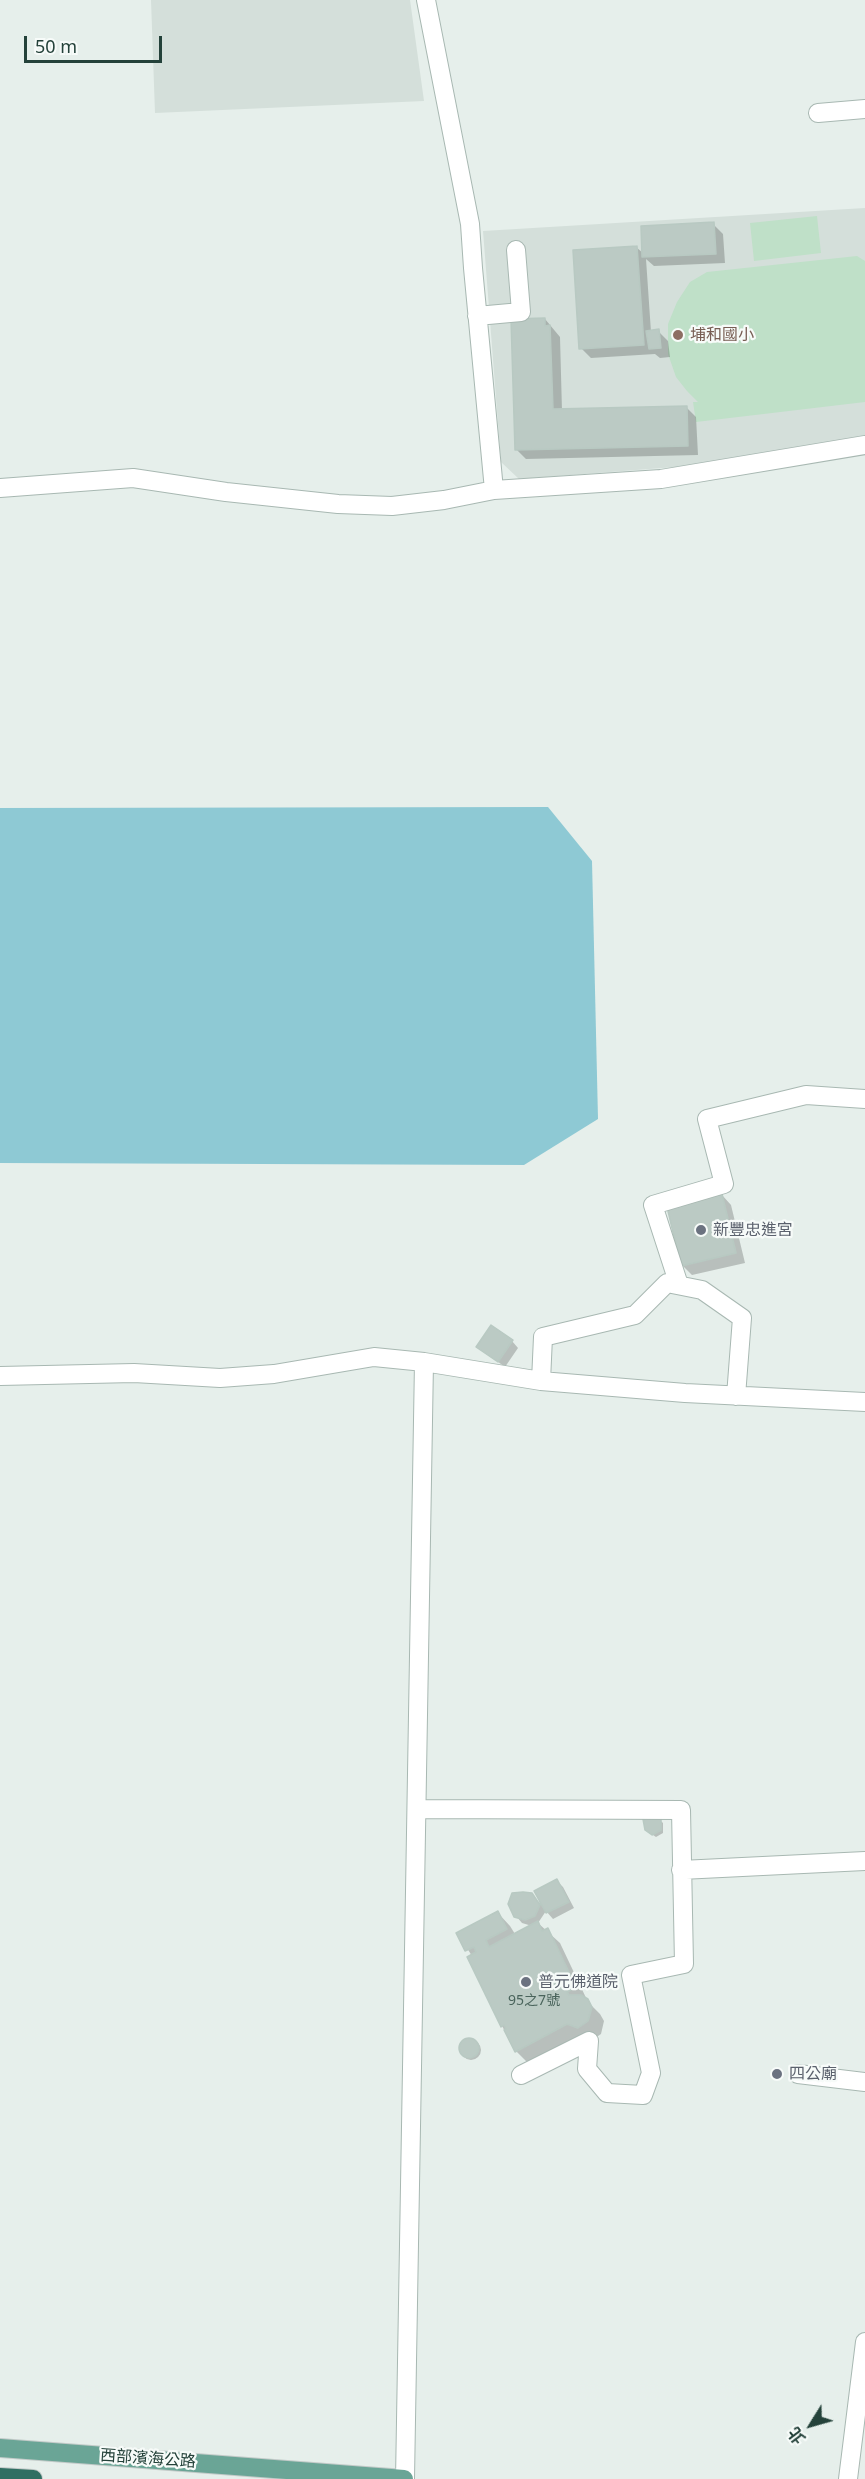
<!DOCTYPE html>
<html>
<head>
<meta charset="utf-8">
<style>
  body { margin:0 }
  #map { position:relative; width:865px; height:2479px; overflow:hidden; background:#e6efeb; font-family:"Noto Sans","Noto Sans TC",sans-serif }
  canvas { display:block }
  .north { position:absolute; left:781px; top:2395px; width:60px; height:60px; -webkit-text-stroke:4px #f7fbf9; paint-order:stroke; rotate:233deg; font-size:16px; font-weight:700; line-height:24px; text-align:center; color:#24423a }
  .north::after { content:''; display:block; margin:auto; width:21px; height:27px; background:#24423a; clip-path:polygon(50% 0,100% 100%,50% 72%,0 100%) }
  .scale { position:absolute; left:24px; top:36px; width:138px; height:27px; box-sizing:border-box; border:3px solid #24423a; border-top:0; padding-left:8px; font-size:18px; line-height:21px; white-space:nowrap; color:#24423a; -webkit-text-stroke:4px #f7fbf9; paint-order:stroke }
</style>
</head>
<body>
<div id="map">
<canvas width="865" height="2479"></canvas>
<div class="north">北</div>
<div class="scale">50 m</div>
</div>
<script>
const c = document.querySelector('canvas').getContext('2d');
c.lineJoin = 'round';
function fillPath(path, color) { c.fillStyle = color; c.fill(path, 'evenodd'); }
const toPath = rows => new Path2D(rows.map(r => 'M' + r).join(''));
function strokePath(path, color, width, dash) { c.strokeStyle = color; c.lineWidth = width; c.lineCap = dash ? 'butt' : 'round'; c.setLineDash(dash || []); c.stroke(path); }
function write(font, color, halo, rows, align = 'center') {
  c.font = font + ' "Noto Sans","Noto Sans TC",sans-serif'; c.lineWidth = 4.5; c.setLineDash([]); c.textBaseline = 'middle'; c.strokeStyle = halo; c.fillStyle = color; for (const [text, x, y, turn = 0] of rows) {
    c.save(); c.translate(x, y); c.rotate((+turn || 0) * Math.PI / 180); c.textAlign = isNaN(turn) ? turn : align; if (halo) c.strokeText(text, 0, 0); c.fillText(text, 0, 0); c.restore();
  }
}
fillPath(toPath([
  [151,0,410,0,424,101,155,113],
  [865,208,865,440,688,466,519,479,501,462,483,231]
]), '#d4dfda');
fillPath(toPath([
  [817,216,821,253,754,261,750,223],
  [857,256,865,261,865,402,696,422,693,402,698,402,687,391,676,377,668,354,668,324,677,302,690,282,707,272]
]), '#bfe0c8');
fillPath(toPath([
  [548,807,592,861,598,1119,524,1165,0,1163,0,808]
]), '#8ec9d4');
fillPath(toPath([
  [713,224,723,234,725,263,654,266,646,259,651,332,658,331,668,341,670,357,660,358,655,354,591,358,581,348,636,247,644,254],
  [545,319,560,337,562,411,687,408,696,417,698,455,526,459,517,450],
  [722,1195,731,1205,745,1263,692,1275,682,1265],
  [512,1341,518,1348,505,1367,478,1347],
  [660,1820,663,1823,663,1833,656,1837,650,1833],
  [557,1881,563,1887,574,1908,553,1919,546,1911,538,1923,560,1943,588,2002,600,2014,604,2021,601,2034,592,2040,529,2064,516,2051,502,2026,472,1956,458,1934,498,1913,510,1926,515,1934,532,1926,522,1923,516,1916,531,1895,543,1906],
  '461 2050a10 10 0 1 1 20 0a10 10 0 1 1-20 0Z'
]), '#0003');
const building = toPath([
  [714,222,716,254,642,257,641,226,714,222],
  [637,246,644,345,579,349,573,250,637,246],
  [545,318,545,326,550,325,553,409,687,406,688,446,515,450,511,319,545,318],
  [659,329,661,348,649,349,646,331,659,329],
  [722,1194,736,1253,681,1266,667,1207,722,1194],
  [491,1325,513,1340,498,1362,476,1347,491,1325],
  [651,1815,661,1819,661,1830,652,1835,645,1830,643,1819,651,1815],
  [557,1879,569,1902,546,1913,534,1891,557,1879],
  [523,1892,532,1893,540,1905,535,1916,525,1920,514,1917,508,1904,512,1893,523,1892],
  [498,1911,507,1929,486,1940,489,1947,538,1921,542,1931,548,1928,576,1987,567,1992,569,1995,581,1995,588,1999,592,2007,588,2021,578,2028,567,2024,515,2052,504,2030,506,2029,504,2025,501,2027,467,1957,476,1952,474,1947,465,1951,456,1933,498,1911],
  '459 2048a10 10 0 1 1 20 0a10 10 0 1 1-20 0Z'
]);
fillPath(building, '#bbcac4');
strokePath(building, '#b8c9c2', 1.5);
const minor = toPath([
  [426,0,470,224,473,268,494,490],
  [818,113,865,109],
  [477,316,521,312,516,250],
  [0,488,133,478,226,492,338,504,392,506,444,500,494,490,661,479,865,445],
  [679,1285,653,1205,724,1184,707,1119,806,1095,865,1099],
  [0,1376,134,1373,220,1378,274,1374,374,1357,424,1362,541,1381,685,1393,865,1402],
  [541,1381,543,1337,635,1315,667,1283,702,1290,742,1318,736,1396],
  [417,1809,681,1810,684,1964,631,1975,651,2073,643,2095,607,2093,587,2069,589,2041,521,2075],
  [681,1870,865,1861],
  [798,2074,865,2082],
  [405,2479,424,1362],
  [848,2479,865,2342]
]);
const major = toPath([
  [0,2448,404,2479]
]);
const highway = toPath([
  [0,2477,33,2479]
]);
strokePath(minor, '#a8b8b2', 20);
strokePath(major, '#c2cac8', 20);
strokePath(highway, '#c2cac8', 20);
strokePath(minor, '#fff', 18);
strokePath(major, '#6aa596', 18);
strokePath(highway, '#2f6f62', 18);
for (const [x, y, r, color] of [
  [678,335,6,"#8d6e63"],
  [701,1230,6,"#6b7280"],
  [526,1982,6,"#6b7280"],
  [777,2074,6,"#6b7280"]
]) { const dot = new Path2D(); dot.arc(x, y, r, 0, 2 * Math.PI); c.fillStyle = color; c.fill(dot); strokePath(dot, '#f7fbf9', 2); }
write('14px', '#4a645c', null, [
  ["95之7號",534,2001]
]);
write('16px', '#785e54', '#f7fbf9', [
  ["埔和國小",690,335]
], 'left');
write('16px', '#5b616d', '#f7fbf9', [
  ["新豐忠進宮",713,1230],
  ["普元佛道院",538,1982],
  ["四公廟",789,2074]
], 'left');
write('16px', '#24423a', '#f7fbf9', [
  ["西部濱海公路",148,2459,4]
]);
</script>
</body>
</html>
